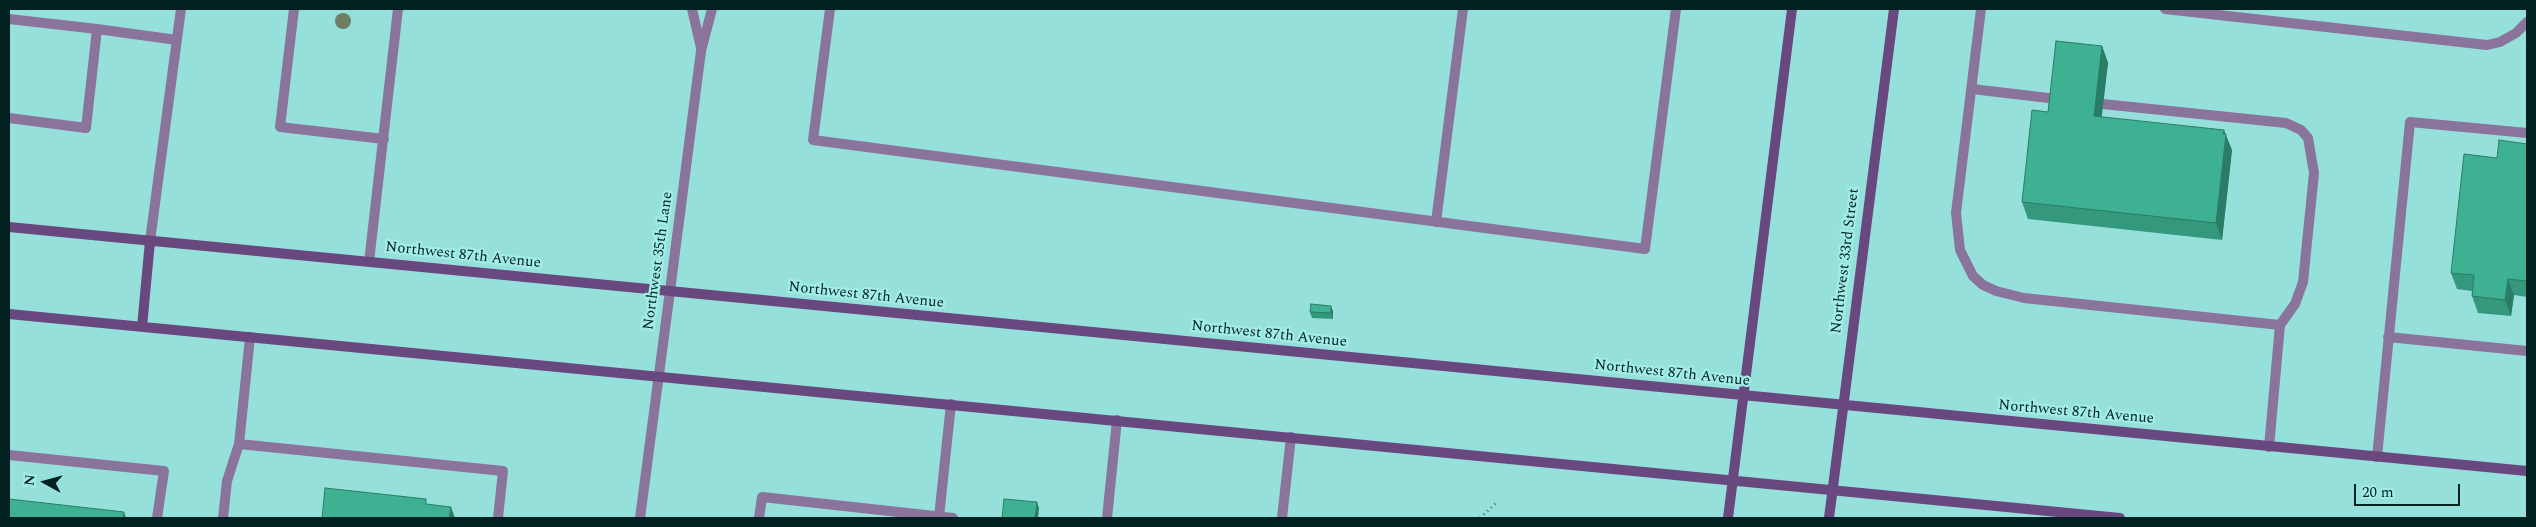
<!DOCTYPE html>
<html>
<head>
<meta charset="utf-8">
<style>
  body { margin:0 }
  #map { position:relative; width:2536px; height:527px; overflow:hidden; background:#96e0dc; font-family:Spectral,serif }
  canvas { display:block }
  .frame { position:absolute; inset:0; border:10px solid #022120; pointer-events:none }
  .north { position:absolute; left:20px; top:457px; width:50px; height:50px; -webkit-text-stroke:4px #a3ede9; paint-order:stroke; rotate:277deg; font-size:14px; font-weight:700; line-height:20px; text-align:center; color:#022120 }
  .north::after { content:''; display:block; margin:auto; width:18px; height:22px; background:#022120; clip-path:polygon(50% 0,100% 100%,50% 72%,0 100%) }
  .scale { position:absolute; left:2354px; top:484px; width:106px; height:22px; box-sizing:border-box; border:2px solid #022120; border-top:0; padding-left:6px; font-size:15px; line-height:18px; white-space:nowrap; color:#022120; -webkit-text-stroke:4px #a3ede9; paint-order:stroke }
</style>
</head>
<body>
<div id="map">
<canvas width="2536" height="527"></canvas>
<div class="frame"></div>
<div class="north">N</div>
<div class="scale">20 m</div>
</div>
<script>
const c = document.querySelector('canvas').getContext('2d');
c.lineJoin = 'round';
const toPath = rows => new Path2D(rows.map(r => 'M' + r).join(''));
function strokePath(path, color, width, dash) { c.strokeStyle = color; c.lineWidth = width; c.lineCap = dash ? 'butt' : 'round'; c.setLineDash(dash || []); c.stroke(path); }
function fillPath(path, color) { c.fillStyle = color; c.fill(path, 'evenodd'); }
function write(font, color, halo, rows, align = 'center') {
  c.font = font + ' Spectral,serif'; c.lineWidth = 4.5; c.setLineDash([]); c.textBaseline = 'middle'; c.strokeStyle = halo; c.fillStyle = color; for (const [text, x, y, turn = 0] of rows) {
    c.save(); c.translate(x, y); c.rotate((+turn || 0) * Math.PI / 180); c.textAlign = isNaN(turn) ? turn : align; if (halo) c.strokeText(text, 0, 0); c.fillText(text, 0, 0); c.restore();
  }
}
strokePath(toPath([
  [1480,518,1497,502]
]), '#487b79', 3, [1, 4]);
strokePath(toPath([
  [294,9,280,127,384,139],
  [692,9,701,48],
  [830,9,813,140,1645,249,1676,9],
  [1981,9,1956,213,1960,250,1973,276,1983,285,1996,291,2024,298,2280,325,2269,447],
  [2165,9,2487,45,2500,42,2516,33,2527,22],
  [9,19,97,29,86,128,9,118],
  [97,29,177,40],
  [1972,89,2057,99],
  [2103,104,2286,123,2301,130,2308,138,2314,173,2303,282,2295,304,2280,325],
  [1436,222,1463,9],
  [150,241,181,9],
  [369,262,398,9],
  [670,291,701,51,712,9],
  [2388,337,2527,351],
  [239,444,503,471,498,518],
  [9,455,164,471,157,518],
  [2377,457,2410,122,2527,133],
  [939,517,951,404],
  [223,518,227,481,239,444,250,337],
  [759,518,762,497,953,518],
  [1107,518,1117,420],
  [1282,518,1291,437]
]), '#8b749b', 10);
strokePath(toPath([
  [640,518,670,291]
]), '#8b749b', 10);
strokePath(toPath([
  [9,227,2527,471],
  [9,314,2120,518],
  [142,327,150,241],
  [1728,518,1792,9],
  [1829,518,1894,9]
]), '#69477f', 10);
c.fillStyle = '#6d7e64';
for (const [x, y] of [
  [343,21]
]) { c.beginPath(); c.arc(x, y, 8, 0, 2 * Math.PI); c.fill(); }
fillPath(toPath([
  [2102,46,2108,63,2101,117,2225,134,2232,150,2222,240,2028,219,2022,202,2048,112],
  [2527,144,2527,297,2514,295,2511,316,2478,313,2472,296,2472,291,2457,289,2451,273,2497,158],
  [1333,311,1333,319,1312,318,1310,312]
]), '#34987d');
fillPath(toPath([
  [2102,46,2108,63,2100,132,2094,116],
  [2224,130,2232,150,2222,240,2216,223],
  [2508,279,2514,295,2511,316,2505,300],
  [1331,306,1333,311,1333,319,1331,313],
  [1037,502,1039,508,1038,518,1035,518],
  [451,507,455,518,449,518],
  [124,512,126,518,123,518]
]), '#2b7c66');
const building = toPath([
  [2056,41,2102,46,2094,116,2224,130,2223,134,2226,134,2216,223,2022,202,2032,110,2048,112,2056,41],
  [2499,140,2527,144,2527,281,2508,279,2505,300,2472,296,2474,275,2451,273,2464,154,2497,158,2499,140],
  [1311,304,1331,306,1331,313,1310,312,1311,304],
  [325,488,426,499,426,504,451,507,449,518,322,518,325,488],
  [9,499,124,512,123,518,9,518,9,499],
  [1004,499,1037,502,1035,518,1002,518,1004,499]
]);
fillPath(building, '#3db191');
strokePath(building, '#2b7c66', 1);
write('15px', '#022120', '#a3ede9', [
  ["Northwest 87th Avenue",463,256,6],
  ["Northwest 35th Lane",659,261,-82],
  ["Northwest 33rd Street",1846,261,-83],
  ["Northwest 87th Avenue",866,296,6],
  ["Northwest 87th Avenue",1269,335,6],
  ["Northwest 87th Avenue",1672,374,6],
  ["Northwest 87th Avenue",2076,413,5]
]);
</script>
</body>
</html>
